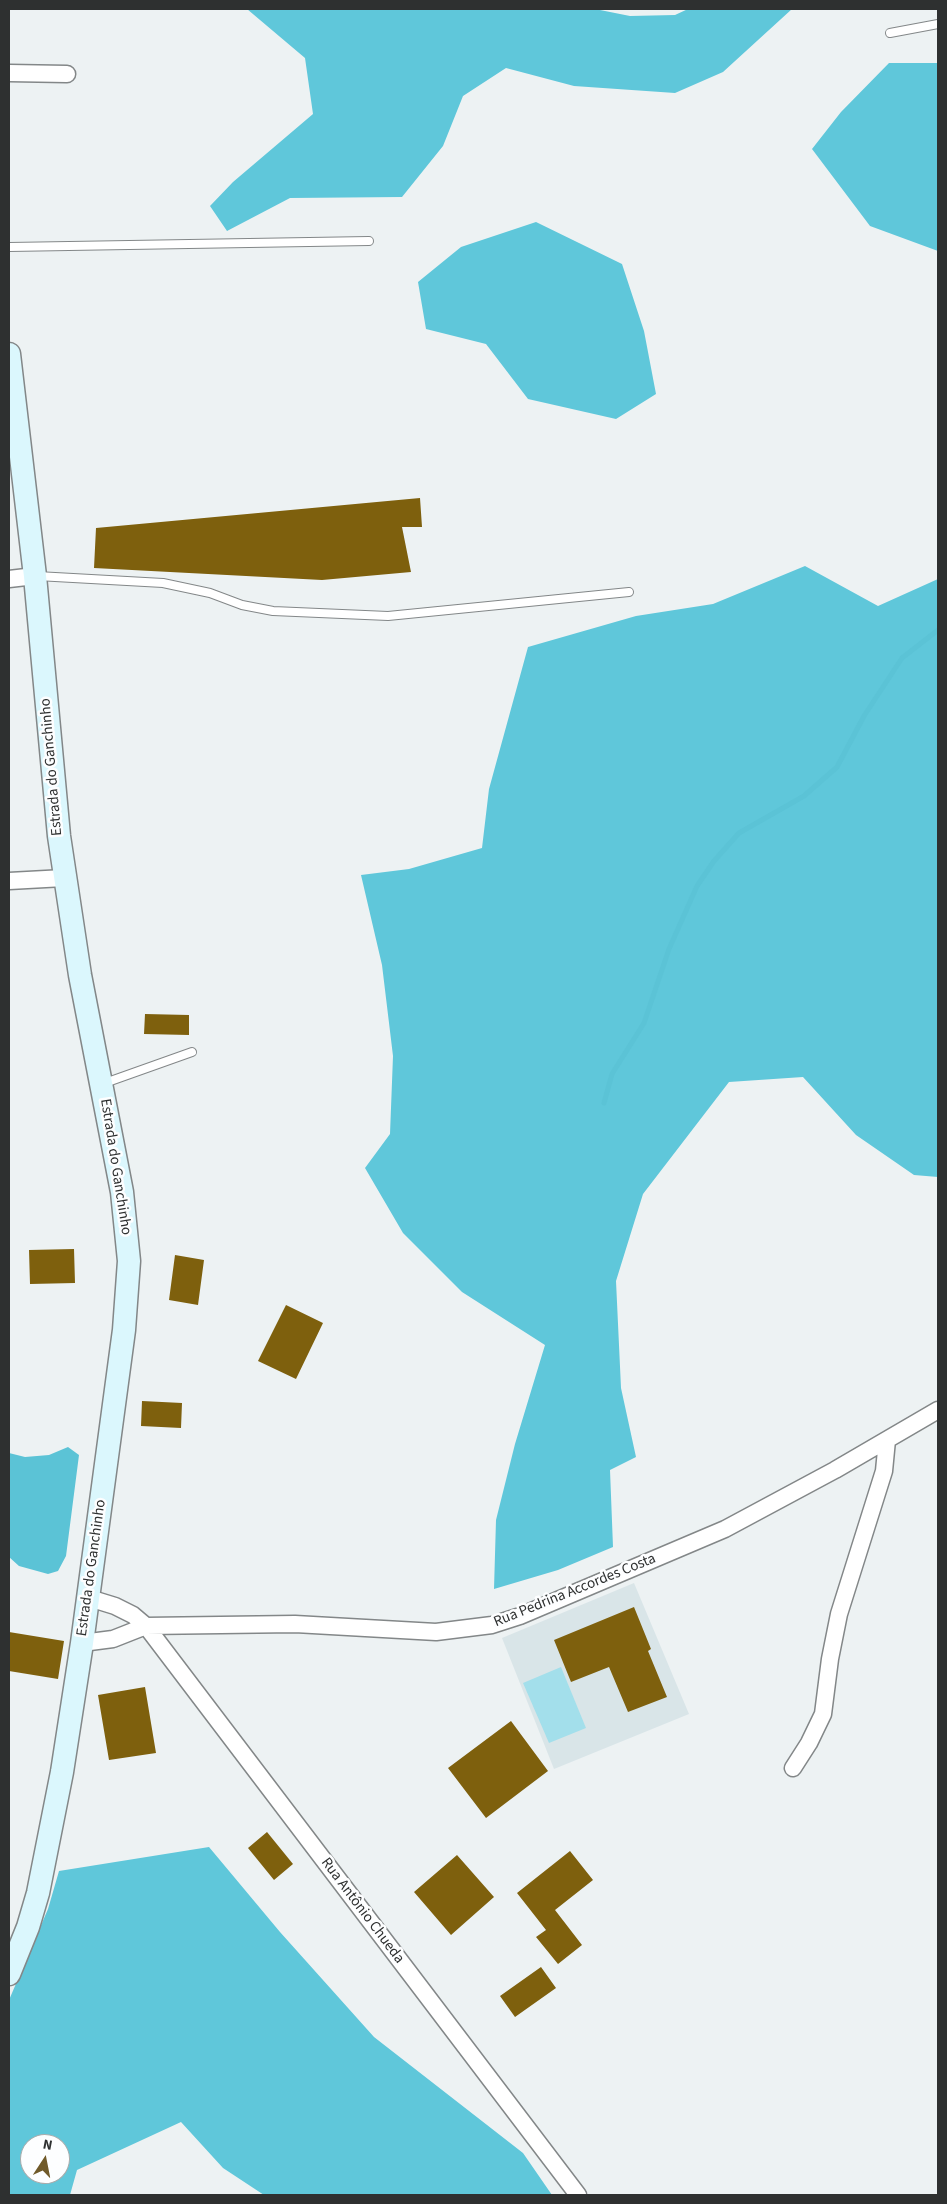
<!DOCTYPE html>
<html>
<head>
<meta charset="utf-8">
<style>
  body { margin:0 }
  #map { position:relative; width:947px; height:2204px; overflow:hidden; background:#edf2f3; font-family:"Source Sans 3",sans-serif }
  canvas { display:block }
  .frame { position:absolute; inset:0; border:10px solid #2e3030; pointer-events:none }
  .north { position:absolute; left:20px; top:2134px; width:50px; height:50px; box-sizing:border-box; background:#fdfeff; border:1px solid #aaacac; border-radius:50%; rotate:11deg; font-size:14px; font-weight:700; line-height:20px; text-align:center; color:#2e3030 }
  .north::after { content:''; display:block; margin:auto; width:18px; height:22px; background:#705a2a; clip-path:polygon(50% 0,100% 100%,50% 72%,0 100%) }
</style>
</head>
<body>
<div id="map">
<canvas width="947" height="2204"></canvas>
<div class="frame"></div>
<div class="north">N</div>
</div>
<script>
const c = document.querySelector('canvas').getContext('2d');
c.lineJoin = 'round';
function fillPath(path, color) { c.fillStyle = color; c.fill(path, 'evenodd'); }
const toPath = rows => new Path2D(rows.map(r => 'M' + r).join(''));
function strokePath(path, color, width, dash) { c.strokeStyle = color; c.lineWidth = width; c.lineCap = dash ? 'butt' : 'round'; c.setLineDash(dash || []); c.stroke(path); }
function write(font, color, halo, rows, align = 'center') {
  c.font = font + ' "Source Sans 3",sans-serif'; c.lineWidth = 5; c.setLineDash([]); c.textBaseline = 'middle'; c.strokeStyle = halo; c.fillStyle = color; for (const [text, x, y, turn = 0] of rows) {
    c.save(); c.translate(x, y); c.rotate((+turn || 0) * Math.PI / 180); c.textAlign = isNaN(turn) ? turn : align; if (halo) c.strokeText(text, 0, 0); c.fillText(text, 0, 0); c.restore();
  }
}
fillPath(toPath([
  [634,1583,689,1714,554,1769,502,1638]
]), '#d9e5e8');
fillPath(toPath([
  [561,1667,586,1728,549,1743,523,1683]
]), '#a3dfeb');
fillPath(toPath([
  [247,9,595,9,630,16,675,15,688,9,792,9,723,72,675,93,574,86,506,68,463,96,443,146,402,197,290,198,227,231,210,206,233,182,313,114,305,58],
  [889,63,938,63,938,251,870,226,812,149,841,112],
  [536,222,622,264,644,331,656,394,616,419,528,399,486,344,426,329,418,282,461,247],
  [805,566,878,606,938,579,938,1177,914,1175,856,1135,803,1077,729,1082,643,1194,616,1281,621,1388,636,1457,610,1470,613,1547,558,1570,494,1589,496,1520,515,1444,545,1345,462,1292,403,1233,365,1168,390,1134,393,1056,382,965,361,875,409,869,482,848,489,789,528,647,636,616,713,604],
  [209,1847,280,1932,374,2037,523,2153,552,2195,264,2195,223,2168,181,2122,77,2170,70,2195,9,2195,9,2000,48,1909,59,1871],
  [30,2144,60,2144,60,2174,30,2174]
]), '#5fc7da');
fillPath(toPath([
  [68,1447,79,1455,66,1556,58,1571,48,1574,19,1566,9,1557,9,1453,25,1457,49,1455]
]), '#5bc3d6');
strokePath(toPath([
  [604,1103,612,1074,644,1023,669,949,697,886,714,861,739,833,804,796,837,767,864,716,902,658,938,630]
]), '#5bc3d6', 5);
fillPath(toPath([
  [420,498,422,527,402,527,411,572,322,580,94,568,96,528],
  [145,1014,189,1015,189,1035,144,1034],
  [74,1249,75,1283,30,1284,29,1250],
  [175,1255,204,1260,198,1305,169,1300],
  [286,1305,323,1323,296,1379,258,1361],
  [142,1401,182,1403,181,1428,141,1426],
  [634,1607,651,1649,648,1651,667,1697,628,1712,609,1667,571,1682,554,1640],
  [9,1632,64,1641,58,1679,9,1671],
  [145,1687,156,1753,109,1760,98,1695],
  [511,1721,548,1771,486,1818,448,1768],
  [267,1832,293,1864,274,1880,248,1848],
  [570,1851,593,1880,555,1910,582,1945,558,1964,536,1937,546,1930,517,1893],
  [457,1855,494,1897,451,1935,414,1892],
  [541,1967,556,1988,515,2017,500,1996]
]), '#7e600d');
const lane = toPath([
  [890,33,938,24],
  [9,247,369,241],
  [37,576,163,583,210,593,242,605,273,611,388,616,629,592],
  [102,1084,192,1052]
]);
const street = toPath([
  [9,73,67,74],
  [9,579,35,576],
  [9,881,64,878],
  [89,1598,115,1606,133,1615,146,1626,578,2195],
  [82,1643,113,1639,146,1626,295,1624,436,1632,492,1625,520,1616,725,1529,835,1470,938,1410],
  [793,1768,809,1743,823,1714,830,1659,839,1614,884,1471,887,1440]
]);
const secondary = toPath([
  [9,354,35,576,59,836,80,975,122,1192,129,1261,124,1330,82,1643,62,1772,38,1893,28,1927,9,1974]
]);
strokePath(lane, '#838788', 10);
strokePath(street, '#838788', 19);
strokePath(secondary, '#838788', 25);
strokePath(lane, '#fff', 8);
strokePath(street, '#fff', 16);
strokePath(secondary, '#dbf7fd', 22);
write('15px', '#2e3030', '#fdfeff', [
  ["Estrada do Ganchinho",52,767,-95],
  ["Estrada do Ganchinho",115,1167,81],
  ["Estrada do Ganchinho",92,1568,-82],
  ["Rua Pedrina Accordes Costa",575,1591,-22],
  ["Rua Antônio Chueda",362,1911,53]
]);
</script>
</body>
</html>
